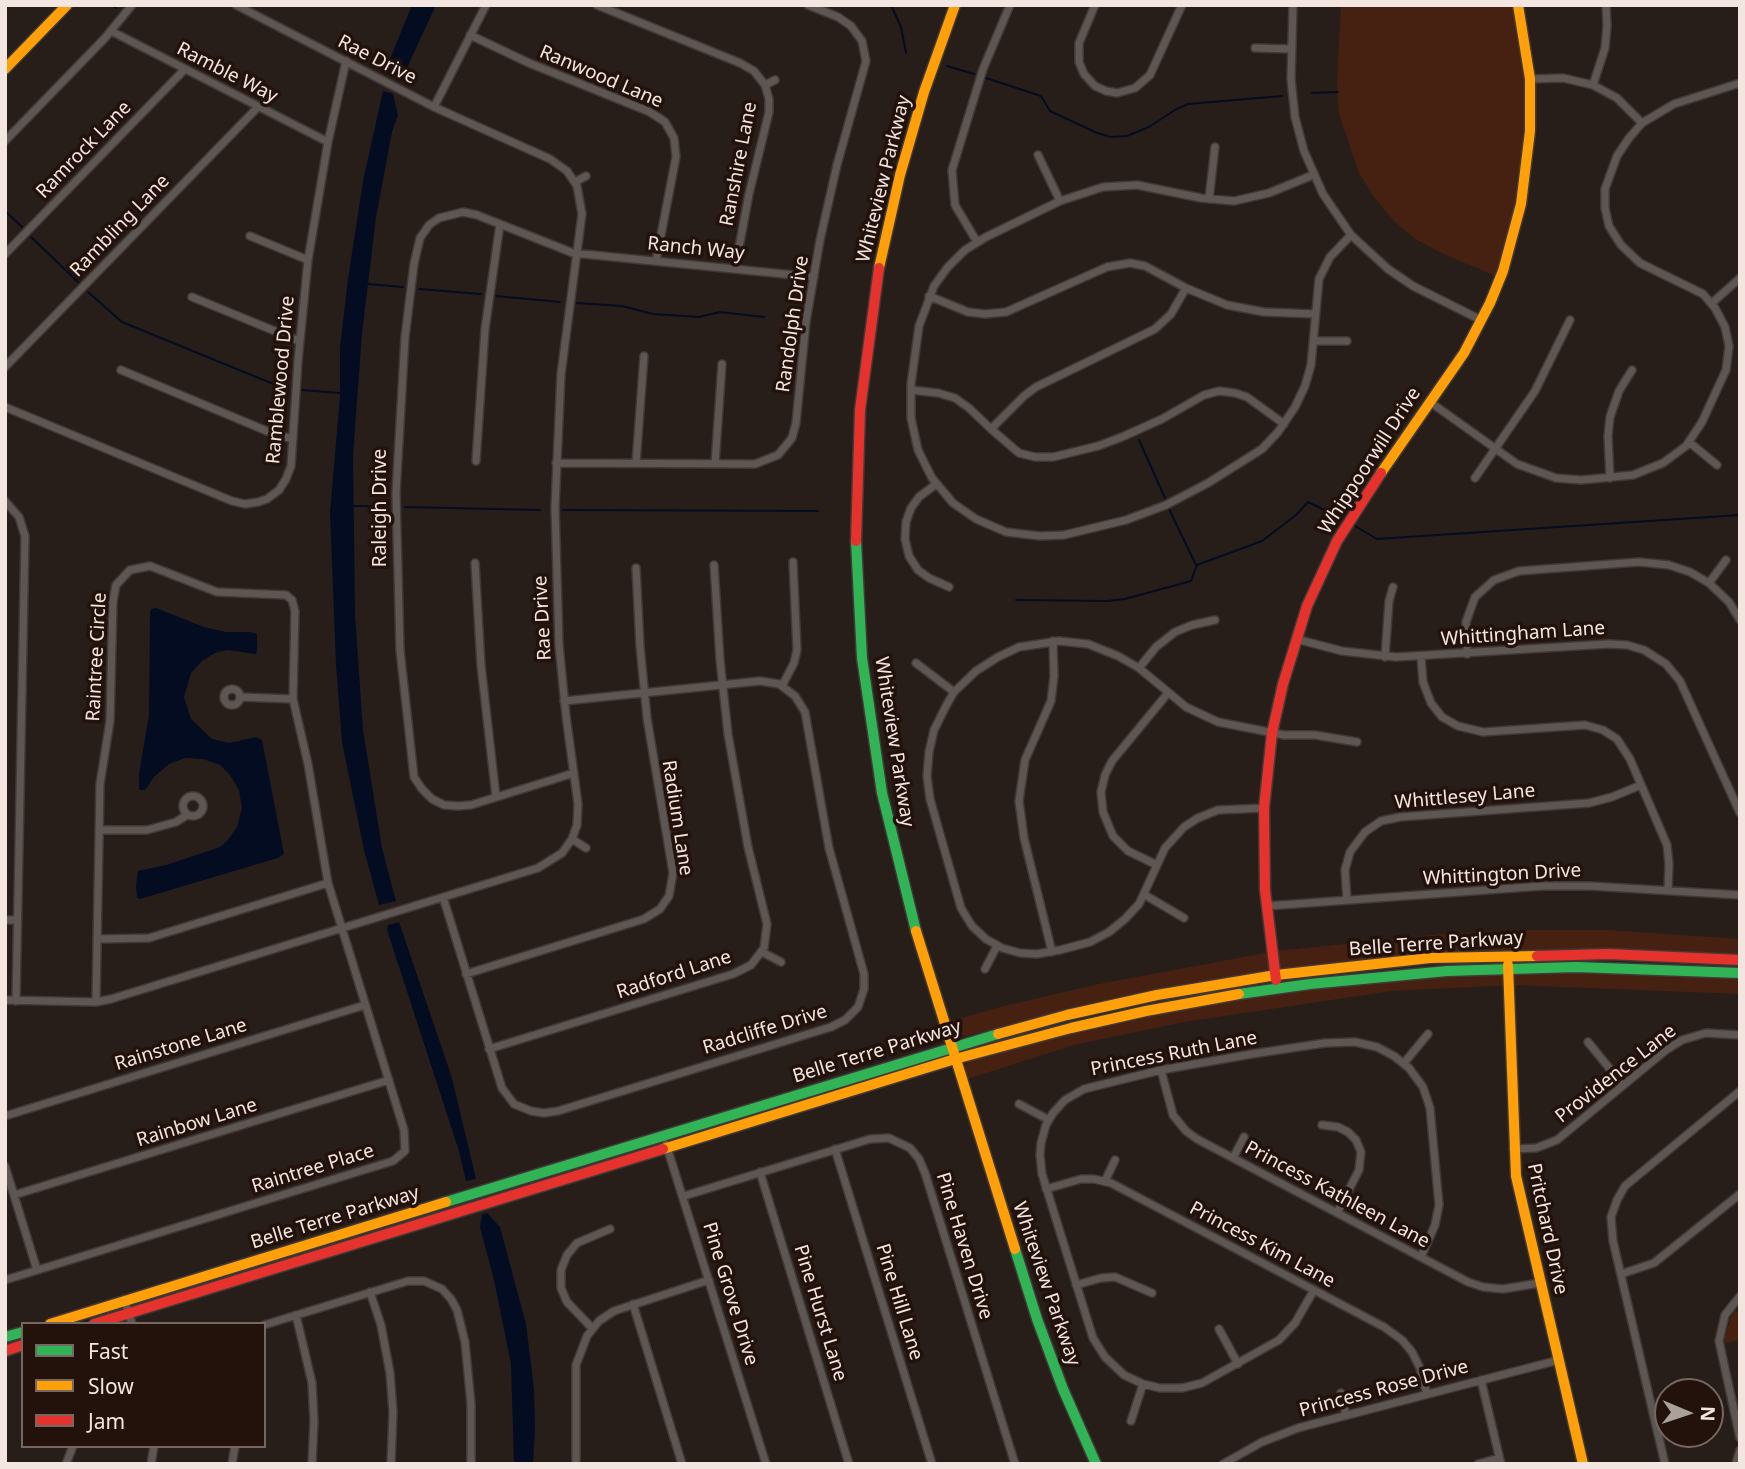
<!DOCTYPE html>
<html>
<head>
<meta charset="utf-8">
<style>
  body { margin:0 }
  #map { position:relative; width:1745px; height:1469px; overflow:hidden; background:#271e1a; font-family:"Noto Sans",sans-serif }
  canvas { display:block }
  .frame { position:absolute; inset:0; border:7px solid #f3e6e1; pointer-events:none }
  .legend { position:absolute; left:21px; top:1322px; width:245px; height:126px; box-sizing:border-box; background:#23120b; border:2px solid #766761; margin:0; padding:9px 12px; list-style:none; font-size:21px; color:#f3e6e1 }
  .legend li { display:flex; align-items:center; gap:14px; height:35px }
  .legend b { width:35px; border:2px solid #766761 }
  .north { position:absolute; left:1654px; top:1378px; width:70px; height:70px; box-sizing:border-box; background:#23120b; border:2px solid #766761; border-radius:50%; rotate:92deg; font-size:19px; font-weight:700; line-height:28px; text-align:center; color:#f3e6e1 }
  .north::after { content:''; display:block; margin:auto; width:24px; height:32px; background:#aca09b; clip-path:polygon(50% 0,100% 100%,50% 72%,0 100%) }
</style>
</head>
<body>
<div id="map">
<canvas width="1745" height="1469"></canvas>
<div class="frame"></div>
<ul class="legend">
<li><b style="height:9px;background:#30b455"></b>Fast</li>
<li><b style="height:9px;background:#ff9f0a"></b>Slow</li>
<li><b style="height:9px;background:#e5322d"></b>Jam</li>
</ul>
<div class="north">N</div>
</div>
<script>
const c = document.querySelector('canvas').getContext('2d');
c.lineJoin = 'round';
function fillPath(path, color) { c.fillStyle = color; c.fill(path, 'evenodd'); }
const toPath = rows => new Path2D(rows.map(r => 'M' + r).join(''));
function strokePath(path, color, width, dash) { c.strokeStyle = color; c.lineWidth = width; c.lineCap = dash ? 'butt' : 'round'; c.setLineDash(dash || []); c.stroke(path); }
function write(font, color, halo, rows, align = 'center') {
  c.font = font + ' "Noto Sans",sans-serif'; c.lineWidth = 7; c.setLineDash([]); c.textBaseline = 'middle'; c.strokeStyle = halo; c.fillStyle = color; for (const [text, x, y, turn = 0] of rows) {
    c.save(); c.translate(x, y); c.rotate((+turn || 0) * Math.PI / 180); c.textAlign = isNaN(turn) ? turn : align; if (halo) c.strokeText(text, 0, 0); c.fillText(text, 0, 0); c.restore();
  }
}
fillPath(toPath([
  [1341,5,1514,5,1526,85,1526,117,1521,186,1498,277,1444,254,1415,239,1394,221,1374,197,1359,173,1339,114,1337,82],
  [1523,930,1607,930,1740,939,1740,957,1432,956,1062,1013,1060,1011,966,1036,954,1033,948,1022,1004,1006,1099,984,1276,951,1441,934],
  [1591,970,1740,976,1740,994,1512,985,1392,991,1184,1022,1074,1045,967,1079,965,1074,965,1065,970,1060,1108,1022,1291,989,1440,975],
  [1735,1310,1740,1313,1740,1340,1726,1343,1724,1341,1730,1320]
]), '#462112');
fillPath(toPath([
  [412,5,436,5,405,72,401,77,397,78,387,74,388,64],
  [383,91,393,94,398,115,392,132,376,217,362,334,353,455,355,614,363,730,382,848,396,901,379,905,364,850,342,742,336,665,330,512,340,396,340,347,348,279,363,181],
  [156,608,204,627,226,632,250,632,257,634,257,652,255,654,227,650,215,653,202,661,191,673,184,697,191,719,212,739,230,743,256,737,262,740,284,854,278,858,140,899,137,897,136,886,138,871,166,865,220,847,227,841,237,827,242,808,239,790,230,775,220,765,203,759,185,758,169,764,154,777,145,790,139,790,139,774,149,715,150,614,151,609],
  [399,922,452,1078,476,1179,466,1181,459,1151,387,930,388,925],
  [487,1213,500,1227,526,1324,534,1389,535,1429,533,1464,514,1464,511,1364,494,1280,480,1227,482,1214]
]), '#040c21');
strokePath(toPath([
  [112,5,116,8],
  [891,5,901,27,906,53],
  [947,66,974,74],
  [986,78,1041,96,1050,111,1097,133,1111,137,1127,136,1149,127,1175,110,1188,104,1282,96],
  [1312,93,1338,92],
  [5,211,22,227],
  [31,237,78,282],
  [368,284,403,287],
  [419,289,481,294],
  [88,292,122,322,288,390],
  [496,296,560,302],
  [577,303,622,306,653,314,699,317,720,312,764,317],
  [302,390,340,393],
  [1139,440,1165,498],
  [353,506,387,506],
  [405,507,540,510],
  [1169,509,1196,565],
  [563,510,818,511],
  [1355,526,1377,539,1740,515],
  [1016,600,1107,601,1125,599,1191,581,1197,565,1262,541,1296,515,1308,502,1341,518]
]), '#040c21', 2);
const street = toPath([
  [597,5,740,63,754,71,765,85,769,99,769,112,749,194,735,269],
  [1095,5,1079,43,1079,62,1084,74,1095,86,1106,91,1117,93,1135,88,1150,75,1182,5],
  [1293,5,1291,79,1295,117,1304,151,1323,194,1351,235,1388,269,1413,286,1481,320],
  [111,31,328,142],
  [470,35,529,63,650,112,665,122,674,138,676,157,656,261],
  [1255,48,1292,49],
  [1530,79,1563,78,1593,85,1617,98,1642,123],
  [765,85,775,80],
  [1593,85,1605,48,1607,26,1606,5],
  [434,107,486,5],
  [5,141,105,38,132,5],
  [1038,155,1060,201],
  [1313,175,1269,193,1234,201,1201,198,1137,185,1103,187,1060,201,986,237,965,250,947,268,934,286,919,326,911,384,911,418,918,450,932,478,953,503,976,519,1006,532,1040,536,1064,535,1126,520,1166,505,1208,483,1262,449,1278,432,1295,407,1305,386,1311,365,1319,279,1330,257,1351,235],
  [575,182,586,176],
  [1209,199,1215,147],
  [250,236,308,260],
  [977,242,955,205,952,170,983,69,1010,5],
  [5,254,185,69],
  [929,296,968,312,985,314,1006,312,1107,267,1130,263,1145,266,1186,288,1227,305,1264,312,1315,314],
  [192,297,299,341],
  [1712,303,1740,278],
  [1314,341,1347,341],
  [5,367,258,107],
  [121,370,274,434,293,439],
  [911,390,938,393,955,398,969,408,991,429,1024,396,1036,387,1155,329,1171,314,1186,288],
  [1430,402,1517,464,1556,478,1581,480,1633,475,1663,463,1686,446,1702,422,1726,370,1729,346,1725,327,1715,308,1703,294,1640,263,1621,245,1609,226,1605,208,1605,189,1617,156,1629,138,1642,123,1674,104,1740,83],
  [5,407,232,501,245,504,258,502,267,499,279,490,286,479,291,466,298,361,308,260,328,142,346,61],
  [991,429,1019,453,1035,457,1053,457,1098,446,1122,437,1162,419,1204,395,1219,391,1235,393,1247,397,1284,424],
  [1689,442,1717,465],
  [476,461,485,329,500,224],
  [556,463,755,464,778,455,792,438,796,423,806,322,820,240,837,165,866,61,862,41,851,26,838,17,808,5],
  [636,463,644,356],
  [715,464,722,364],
  [1475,478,1535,391,1570,320],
  [1610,478,1608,436,1610,417,1619,391,1632,370],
  [936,484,919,497,911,508,906,522,905,539,909,556,918,570,929,578,949,587],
  [5,501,19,517,25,536,16,1001],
  [475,563,481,665,496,797],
  [1709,583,1726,560],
  [1296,639,1342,651,1396,657,1609,644,1627,645,1644,650,1666,664,1680,681,1740,813],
  [1467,654,1466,622,1475,597,1494,580,1519,571,1639,562,1669,565,1690,572,1709,583,1729,602,1740,620],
  [1385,657,1389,601,1393,587],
  [1421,657,1423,682,1431,703,1442,717,1458,726,1483,732,1585,725,1603,730,1617,739,1630,759,1667,845,1669,864,1668,890],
  [916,663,954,692],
  [1139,668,1156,647,1175,632,1192,625,1215,620],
  [782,686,794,663,797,650,793,562],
  '224 697a8 8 0 1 1 16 0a8 8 0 1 1-16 0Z',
  [240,697,293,699],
  [574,773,471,805,458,806,444,805,432,799,422,789,414,777,400,650,396,493,405,337,414,264,420,238,429,225,439,218,463,212,477,215,573,253,814,277],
  '183 806a10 10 0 1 1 20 0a10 10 0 1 1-20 0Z',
  [1264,808,1218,810,1198,818,1184,827,1165,848,1139,904,1125,919,1109,932,1090,942,1060,950,1037,954,1020,953,1002,948,986,939,972,926,961,908,930,799,927,776,929,752,934,730,946,706,954,692,976,671,998,657,1019,647,1059,641,1088,644,1118,656,1139,668,1186,707,1218,722,1284,735,1315,735,1357,742],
  [99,830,147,830,176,822,187,815],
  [572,839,586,848],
  [1157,865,1128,851,1113,836,1103,812,1101,792,1105,775,1112,761,1168,693],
  [1145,895,1184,918],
  [443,897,502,1088,514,1104,531,1111,544,1113,558,1111,831,1027,845,1020,858,1007,864,989,864,974,829,848,805,712,795,696,779,684,760,681,564,701],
  [1347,900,1345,870,1350,852,1365,832,1381,821,1400,817,1589,803,1612,797,1641,785],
  [1267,906,1542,886,1590,886,1740,895],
  [5,920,17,920],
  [97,939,149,938,328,883],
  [762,952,781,962],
  [1052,952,1024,838,1019,801,1025,760,1051,701,1054,676,1053,641],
  [985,969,997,946],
  [466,974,644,919,660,909,669,896,673,873,647,718,640,646,636,568],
  [5,1000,96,1002,111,999,538,868,562,853,572,839,577,825,578,804,566,716,559,645,555,507,561,374,582,214,577,186,567,171,550,159,434,107,236,5],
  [1588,1042,1623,1085],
  [489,1049,733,974,751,965,764,948,767,924,748,847,728,734,720,660,714,565],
  [1404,1063,1428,1034],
  [1161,1070,1173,1115,1186,1131,1197,1139,1468,1282,1483,1287,1503,1289,1540,1283],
  [1019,1104,1049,1120],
  [5,1116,365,1005],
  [1322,1125,1338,1127,1348,1132,1356,1140,1361,1152,1359,1170,1337,1213],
  [666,1144,766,1464],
  [835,1149,932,1464],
  [1513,1149,1536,1148,1557,1140,1666,1050,1682,1040,1706,1033,1740,1035],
  [1233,1158,1244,1137],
  [5,1166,37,1270],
  [760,1172,849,1464],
  [1105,1181,1115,1160],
  [1046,1189,1081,1179,1094,1179,1111,1183,1384,1327,1402,1340,1412,1352,1420,1368,1427,1394],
  [14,1195,389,1080],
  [684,1196,870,1139,889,1138,910,1148,919,1159,925,1173,1015,1464],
  [1621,1274,1654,1263,1740,1194],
  [5,1280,393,1161,405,1151,404,1130,328,883,308,764,293,699,295,611,292,600,286,595,217,592,150,566,130,570,116,585,113,601,110,721,100,784,96,1002],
  [1076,1285,1101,1278,1115,1277,1152,1293],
  [1314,1290,1295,1323,1279,1340,1202,1383,1182,1388,1160,1388,1143,1384,1124,1375,1105,1357,1093,1338,1042,1174,1040,1155,1041,1143,1046,1125,1053,1113,1065,1100,1084,1089,1161,1070,1252,1054,1325,1043,1355,1042,1377,1047,1394,1056,1409,1068,1423,1087,1430,1108,1439,1205,1435,1225,1421,1257],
  [370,1292,381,1325,390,1373,393,1412,391,1464],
  [1740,1296,1725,1315,1719,1341,1740,1438],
  [125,1301,132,1324],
  [633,1304,682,1464],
  [296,1315,312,1383,314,1421,312,1464],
  [264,1325,408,1281,424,1281,442,1289,451,1299,457,1310,465,1342,471,1404,471,1464],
  [592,1328,567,1302,561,1288,561,1270,567,1255,577,1243,610,1229],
  [1219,1329,1238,1364],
  [1481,1380,1501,1464],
  [1341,1393,1346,1415],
  [1131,1421,1143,1384],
  [66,1464,73,1446],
  [151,1464,154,1446],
  [232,1464,235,1446],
  [576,1464,576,1365,587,1336,599,1321,614,1311,709,1280],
  [1223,1464,1262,1442,1298,1428,1559,1360],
  [1478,1464,1499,1458],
  [1665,1464,1613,1241,1611,1217,1617,1200,1625,1186,1740,1091],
  [1736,1464,1740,1450]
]);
const fast = toPath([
  [856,541,862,658,882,793,916,931],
  [1239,994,1310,984,1447,971,1576,967,1740,973],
  [446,1202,998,1034],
  [1015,1249,1037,1319,1063,1389,1096,1464],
  [5,1337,23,1332]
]);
const slow = toPath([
  [5,69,67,5],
  [879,268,900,175,924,92,955,5],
  [1381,473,1464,353,1490,303,1503,271,1521,204,1530,131,1530,79,1518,5],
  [916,931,1015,1249],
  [1508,965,1516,1176,1583,1464],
  [998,1034,1067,1015,1157,995,1276,975,1430,958,1537,956],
  [663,1149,955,1059,1071,1028,1146,1011,1239,994],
  [50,1324,446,1202]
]);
const jam = toPath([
  [856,541,860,410,879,268],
  [1537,956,1608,954,1740,960],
  [1276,980,1265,890,1264,808,1272,733,1283,684,1307,606,1337,541,1381,473],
  [94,1324,663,1149],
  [5,1351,23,1345]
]);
strokePath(street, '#413936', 10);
strokePath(fast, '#413936', 13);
strokePath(slow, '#413936', 13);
strokePath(jam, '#413936', 13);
strokePath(street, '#5d5653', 7);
strokePath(fast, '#30b455', 10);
strokePath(slow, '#ff9f0a', 10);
strokePath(jam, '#e5322d', 10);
write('19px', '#f3e6e1', '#23120b', [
  ["Rae Drive",377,60,27],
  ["Ramble Way",227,73,27],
  ["Ranwood Lane",601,77,23],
  ["Ramrock Lane",84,150,-46],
  ["Ranshire Lane",739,164,-79],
  ["Whiteview Parkway",884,179,-76],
  ["Rambling Lane",120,226,-46],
  ["Ranch Way",696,249,6],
  ["Randolph Drive",793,324,-82],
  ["Ramblewood Drive",281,380,-85],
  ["Whippoorwill Drive",1370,461,-57],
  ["Raleigh Drive",381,508,-90],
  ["Rae Drive",543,618,-93],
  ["Whittingham Lane",1523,634,-4],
  ["Raintree Circle",97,657,-87],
  ["Whiteview Parkway",894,742,81],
  ["Whittlesey Lane",1465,797,-5],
  ["Radium Lane",677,818,81],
  ["Whittington Drive",1502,875,-3],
  ["Belle Terre Parkway",1436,944,-4],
  ["Radford Lane",674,975,-18],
  ["Radcliffe Drive",765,1030,-17],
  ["Rainstone Lane",181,1045,-17],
  ["Belle Terre Parkway",877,1052,-17],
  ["Princess Ruth Lane",1174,1054,-11],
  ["Providence Lane",1616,1074,-38],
  ["Rainbow Lane",197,1123,-17],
  ["Raintree Place",313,1169,-17],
  ["Princess Kathleen Lane",1337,1195,28],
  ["Belle Terre Parkway",335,1218,-17],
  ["Pritchard Drive",1547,1229,78],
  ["Princess Kim Lane",1262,1245,28],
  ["Pine Haven Drive",964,1246,73],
  ["Whiteview Parkway",1046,1284,71],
  ["Pine Grove Drive",730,1294,73],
  ["Pine Hill Lane",899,1302,73],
  ["Pine Hurst Lane",820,1313,73],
  ["Princess Rose Drive",1384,1389,-15]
]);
</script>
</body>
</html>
